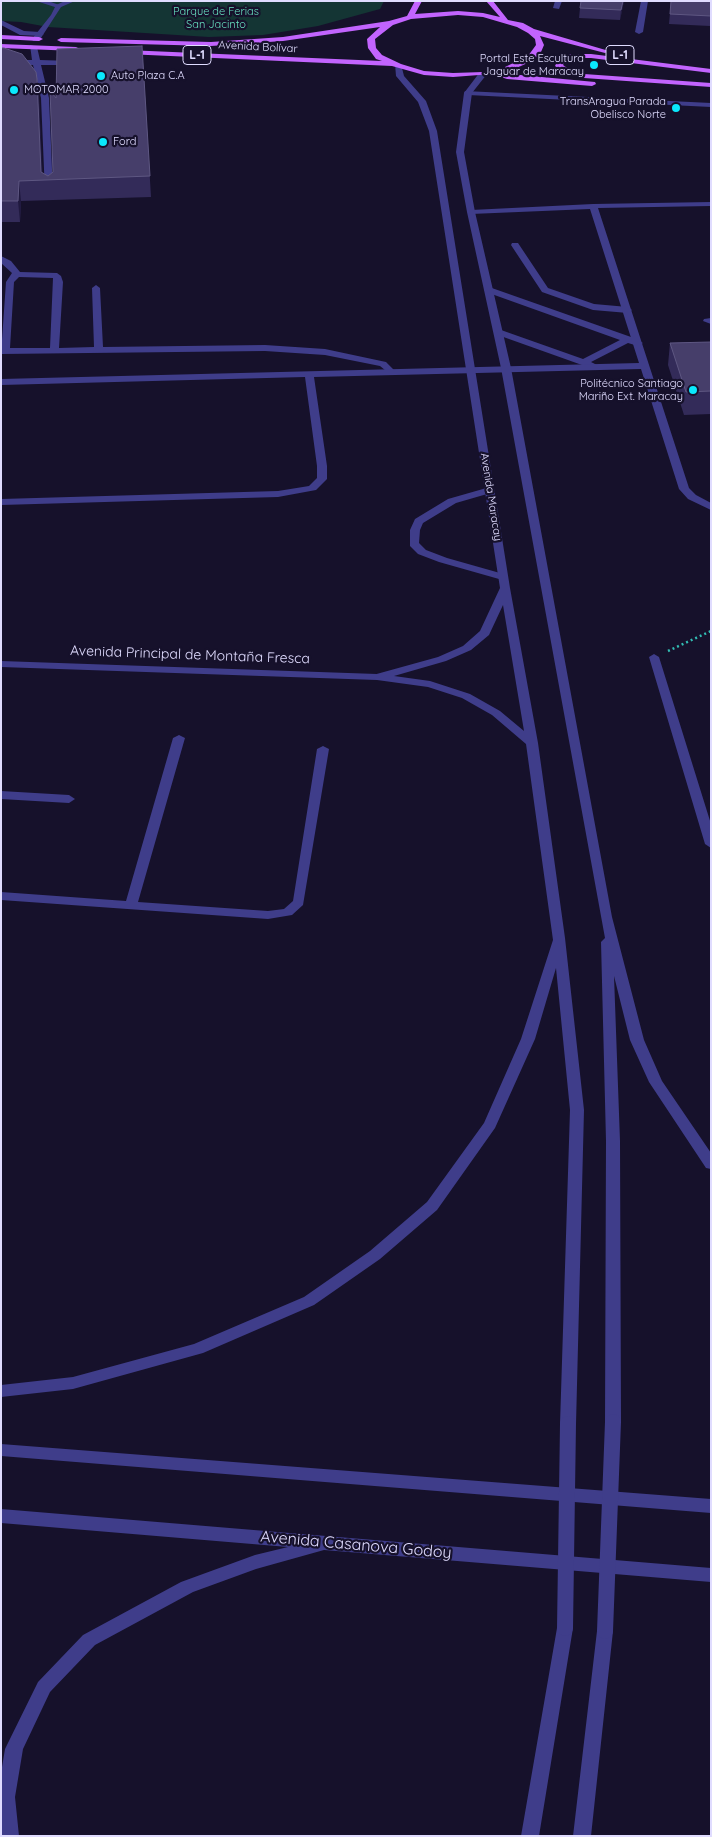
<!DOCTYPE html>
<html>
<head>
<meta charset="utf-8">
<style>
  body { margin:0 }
  #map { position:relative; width:712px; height:1837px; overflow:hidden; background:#16112b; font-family:Quicksand,sans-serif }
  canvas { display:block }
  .frame { position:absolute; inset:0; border:2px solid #e0dcff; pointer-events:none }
</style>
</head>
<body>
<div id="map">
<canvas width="712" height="1837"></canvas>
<div class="frame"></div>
</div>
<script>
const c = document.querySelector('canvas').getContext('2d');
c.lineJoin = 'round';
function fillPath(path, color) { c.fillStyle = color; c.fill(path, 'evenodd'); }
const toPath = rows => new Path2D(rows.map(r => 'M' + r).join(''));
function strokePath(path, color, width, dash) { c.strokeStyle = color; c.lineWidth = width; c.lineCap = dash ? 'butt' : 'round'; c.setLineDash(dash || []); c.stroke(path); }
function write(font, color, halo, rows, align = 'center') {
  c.font = font + ' Quicksand,sans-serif'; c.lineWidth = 4.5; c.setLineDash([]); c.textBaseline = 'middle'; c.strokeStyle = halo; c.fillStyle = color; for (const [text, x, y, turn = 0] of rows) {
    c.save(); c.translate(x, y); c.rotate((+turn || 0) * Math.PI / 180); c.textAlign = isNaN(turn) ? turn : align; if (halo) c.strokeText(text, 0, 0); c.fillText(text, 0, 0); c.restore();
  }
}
fillPath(toPath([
  [1,1,384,1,380,9,318,26,263,35,209,37,48,27,21,22,1,21]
]), '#143534');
strokePath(toPath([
  [668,651,711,631]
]), '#32bdb3', 2.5, [2, 3]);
fillPath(toPath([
  [36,1,48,1,62,6,58,8,36,1],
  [1,20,24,31,40,32,44,34,40,36,20,35,1,25,1,20],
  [30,45,37,47,40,60,72,61,76,63,72,65,41,65,49,98,53,193,49,195,45,193,41,98,33,65,1,64,1,60,32,60,30,45],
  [512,243,518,243,548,288,594,304,628,307,632,310,628,313,593,310,542,292,511,245,512,243],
  [1,256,11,261,20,272,57,273,61,276,63,282,59,348,94,347,92,288,96,285,100,288,103,347,265,345,325,349,386,362,396,372,391,375,380,366,325,355,265,351,1,354,6,282,12,273,1,263,1,256],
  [19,277,53,278,50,348,10,348,14,282,19,277],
  [489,287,631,337,643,343,638,346,628,343,591,362,601,367,596,370,495,334,495,330,501,330,583,359,620,340,486,292,486,288,489,287],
  [711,318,711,324,703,321,704,319,711,318],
  [490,487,494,488,494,492,456,503,423,523,420,530,419,543,426,550,447,558,507,575,508,577,507,579,499,579,439,562,418,554,410,546,410,530,415,519,448,499,490,487],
  [654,654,659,657,711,824,711,848,705,844,649,657,654,654]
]), '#3f3d8a');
fillPath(toPath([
  [65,1,75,1,61,7,39,41,33,41,32,39,51,15,56,5,65,1],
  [555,1,562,1,559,9,553,8,555,1],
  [641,1,648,1,643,32,639,34,635,32,641,1],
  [465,91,711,103,711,107,468,95,464,93,465,91],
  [711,202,711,206,598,208,689,488,696,495,711,503,711,510,688,499,679,489,641,369,314,377,327,466,327,479,316,490,278,497,1,505,1,499,278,491,309,486,317,478,317,466,305,377,1,385,1,379,639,363,590,209,471,214,467,212,471,210,593,204,711,202],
  [1,661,377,674,383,677,377,680,1,667,1,661],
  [179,735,185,738,138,902,268,911,284,909,293,901,317,749,323,746,329,749,303,905,292,915,268,919,1,900,1,892,126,901,173,738,179,735],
  [1,791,69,795,75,799,69,803,1,799,1,791]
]), '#3f3d8a');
fillPath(toPath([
  [395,64,401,64,404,76,426,101,437,131,510,588,538,743,565,938,584,1110,576,1424,573,1428,568,1430,563,1428,560,1424,570,1110,556,968,535,1039,495,1128,437,1210,380,1259,314,1305,203,1353,73,1389,1,1397,1,1385,73,1377,194,1344,304,1297,370,1251,427,1202,484,1123,521,1039,553,940,526,744,492,715,462,698,428,687,377,680,371,677,373,675,438,657,463,646,480,631,500,588,429,131,418,102,396,76,395,64],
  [503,605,524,731,500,711,470,694,430,681,394,676,446,661,471,650,489,635,503,605],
  [480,72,487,74,472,93,464,152,475,212,511,368,612,917,644,1040,662,1081,711,1153,711,1169,706,1168,649,1082,630,1040,614,976,620,1141,621,1422,618,1426,613,1428,608,1426,605,1422,606,1141,601,942,605,938,501,368,467,212,456,152,464,93,480,72],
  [1,1444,711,1499,711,1513,1,1456,1,1444],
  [1,1509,711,1568,711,1582,324,1550,256,1569,193,1592,95,1645,50,1692,23,1749,15,1797,19,1836,1,1836,1,1773,5,1749,38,1682,83,1635,181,1582,255,1555,288,1547,1,1523,1,1509],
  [565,1621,571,1623,573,1628,539,1836,521,1836,557,1628,559,1623,565,1621],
  [605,1624,611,1626,613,1631,591,1836,573,1836,597,1631,599,1626,605,1624]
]), '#3f3d8a');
fillPath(toPath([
  [415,1,422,1,415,14,458,11,483,13,500,17,486,1,493,1,508,20,523,23,534,29,609,51,605,53,540,36,544,45,541,52,534,60,510,71,499,73,595,82,596,84,592,86,507,79,492,74,453,77,424,75,392,66,126,54,122,52,126,50,382,61,376,59,368,48,367,39,380,27,283,41,211,46,61,42,57,40,61,38,211,42,283,37,389,21,407,16,415,1],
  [458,15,483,17,517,27,528,33,535,39,536,45,528,56,505,67,483,72,453,73,424,71,401,64,382,55,376,48,375,39,393,25,411,19,458,15],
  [1,35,39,37,43,39,39,41,1,39,1,35],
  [1,44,76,47,80,49,76,51,1,48,1,44],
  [571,54,591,54,711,69,711,73,591,58,575,58,565,61,563,65,570,70,584,74,711,83,711,87,584,78,564,74,555,66,559,58,571,54]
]), '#c264fe');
strokePath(toPath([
  [565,1628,568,1424],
  [605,1631,613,1422]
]), '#3f3d8a', 16);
fillPath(toPath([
  [624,1,620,20,579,18,580,8],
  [671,1,711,1,710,26,669,24],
  [142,46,151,197,21,201,20,222,1,222,1,48,37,79,39,98,42,173,48,176,53,172],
  [711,342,711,414,684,415,668,365,670,343]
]), '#332b59');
fillPath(toPath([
  [623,1,624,1,620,20,621,10],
  [37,79,39,98,43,180,41,172],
  [19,181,21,201,20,222,18,201]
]), '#20193f');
const building = toPath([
  [581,1,623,1,621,10,580,8,581,1],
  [671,1,711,1,711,16,670,14,671,1],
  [142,46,150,176,19,181,18,201,1,201,1,48,4,48,22,54,36,72,37,79,41,172,48,176,53,172,50,90,56,98,57,49,142,46],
  [711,342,711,391,686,392,670,343,711,342]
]);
fillPath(building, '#463e6a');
strokePath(building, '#5e5782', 1);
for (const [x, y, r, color] of [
  [594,65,5,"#0ae8fd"],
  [101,76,5,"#0ae8fd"],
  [14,90,5,"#0ae8fd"],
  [676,108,5,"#0ae8fd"],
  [103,142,5,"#0ae8fd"],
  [693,390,5,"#0ae8fd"]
]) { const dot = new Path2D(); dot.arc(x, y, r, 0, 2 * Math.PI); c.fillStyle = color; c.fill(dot); strokePath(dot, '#16112b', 2); }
write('11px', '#67e0c0', '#16112b', [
  ["Parque de Ferias",216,12],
  ["San Jacinto",216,25]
]);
write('11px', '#e0dcff', '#16112b', [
  ["Avenida Bolívar",258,47,3],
  ["Avenida Maracay",491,497,81]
]);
write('11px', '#e0dcff', '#16112b', [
  ["Portal Este Escultura",584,59],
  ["Jaguar de Maracay",584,72],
  ["Auto Plaza C.A",111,76,"left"],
  ["MOTOMAR 2000",24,90,"left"],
  ["TransAragua Parada",666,102],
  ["Obelisco Norte",666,115],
  ["Ford",113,142,"left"],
  ["Politécnico Santiago",683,384],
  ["Mariño Ext. Maracay",683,397]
], 'right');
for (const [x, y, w] of [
  [197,55,28],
  [620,55,28]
]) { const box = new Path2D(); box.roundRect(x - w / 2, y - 9.5, w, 19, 4); c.fillStyle = '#16112b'; c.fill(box); strokePath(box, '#e0dcff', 1); }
write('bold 12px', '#e0dcff', null, [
  ["L-1",197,55],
  ["L-1",620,55]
]);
write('14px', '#e0dcff', '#16112b', [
  ["Avenida Principal de Montaña Fresca",190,655,2]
]);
write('16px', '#e0dcff', '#16112b', [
  ["Avenida Casanova Godoy",356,1545,5]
]);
</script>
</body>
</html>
